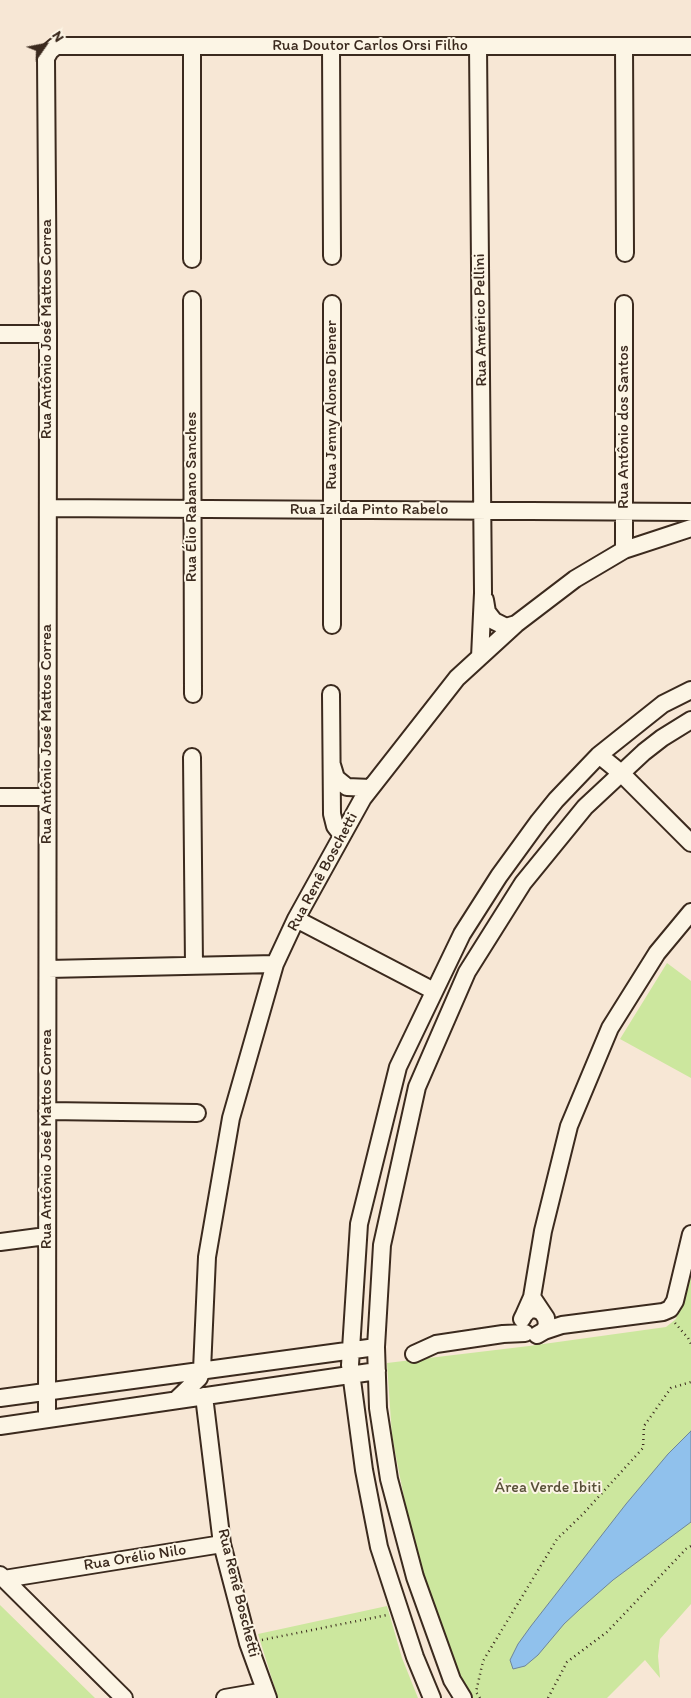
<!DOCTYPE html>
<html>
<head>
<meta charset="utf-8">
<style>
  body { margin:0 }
  #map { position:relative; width:691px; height:1698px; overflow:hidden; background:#f7e7d5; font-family:Itim,sans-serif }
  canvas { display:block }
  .north { position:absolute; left:20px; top:20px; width:50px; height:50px; -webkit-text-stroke:4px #fcf5e5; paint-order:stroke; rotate:57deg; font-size:14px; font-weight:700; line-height:20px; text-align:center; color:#3b2a1e }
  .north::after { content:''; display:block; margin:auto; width:18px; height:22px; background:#3b2a1e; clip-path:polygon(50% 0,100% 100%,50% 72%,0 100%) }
</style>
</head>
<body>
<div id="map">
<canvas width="691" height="1698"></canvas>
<div class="north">N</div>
</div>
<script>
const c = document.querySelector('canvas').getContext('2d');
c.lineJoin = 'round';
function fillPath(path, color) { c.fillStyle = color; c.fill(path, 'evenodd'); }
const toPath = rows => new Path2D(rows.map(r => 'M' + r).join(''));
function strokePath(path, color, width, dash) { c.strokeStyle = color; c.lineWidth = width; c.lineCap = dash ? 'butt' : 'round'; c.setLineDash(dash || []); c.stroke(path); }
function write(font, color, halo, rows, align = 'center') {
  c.font = font + ' Itim,sans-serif'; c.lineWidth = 4; c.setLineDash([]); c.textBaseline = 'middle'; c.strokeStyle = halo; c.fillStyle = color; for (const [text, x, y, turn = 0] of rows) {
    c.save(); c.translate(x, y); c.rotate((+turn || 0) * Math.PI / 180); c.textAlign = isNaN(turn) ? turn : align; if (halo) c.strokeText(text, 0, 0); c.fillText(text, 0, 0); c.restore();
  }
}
fillPath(toPath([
  [667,963,691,981,691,1078,620,1039],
  [691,1266,691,1604,660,1639,658,1656,660,1678,645,1660,607,1698,468,1698,456,1669,428,1591,406,1508,392,1436,387,1363,529,1346,666,1327,676,1319],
  [0,1605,95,1698,0,1698],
  [387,1606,402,1658,418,1698,278,1698,258,1634]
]), '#cce79e');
const water = toPath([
  [691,1431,691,1522,613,1580,580,1609,564,1624,538,1655,525,1666,513,1669,510,1660,518,1644,531,1626,626,1504,668,1454,691,1431]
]);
fillPath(water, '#90c1ec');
strokePath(water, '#6e859a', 1);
const minor = toPath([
  [192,46,192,259],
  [331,46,332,256],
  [478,46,483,593,480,657],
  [624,46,625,253],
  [192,300,193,694],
  [624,304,624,550],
  [0,334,48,334],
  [48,508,691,512],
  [485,600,487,612,494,621,506,627,516,624],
  [332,625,332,304],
  [331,694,332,814,335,826,342,835],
  [599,755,621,773,691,843],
  [192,757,194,966],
  [332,765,336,778,347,787,371,788],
  [0,797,47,797],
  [296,919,434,991],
  [48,969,275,964],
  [47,1111,197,1113],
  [0,1242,46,1236],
  [532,1297,546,1318,547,1325,544,1331,537,1335],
  [524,1315,532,1297,543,1231,569,1126,610,1028,657,953,691,912],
  [522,1319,524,1315,529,1310,535,1309,542,1312],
  [544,1331,562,1325,663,1312,670,1309,675,1301,691,1234],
  [414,1354,436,1344,503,1334,525,1333],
  [204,1396,222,1544,248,1643,268,1698],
  [0,1398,376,1347],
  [176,1400,199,1378,202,1370,207,1257,231,1118,275,964,296,919,363,798,457,678,516,624,575,579,624,550,691,528],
  [47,1419,48,334,46,58,50,51,56,46,691,46],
  [0,1426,377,1371],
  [0,1575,124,1698],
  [4,1579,222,1544],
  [225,1698,265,1691],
  [432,1698,415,1657,379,1547,364,1470,350,1365,359,1224,398,1067,462,934,499,876,539,821,556,800,599,755,663,704,691,690],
  [463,1698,452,1680,415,1577,389,1479,378,1408,376,1347,382,1245,417,1087,467,972,523,883,585,807,644,752,662,738,691,720]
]);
strokePath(minor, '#3b2a1e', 20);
strokePath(toPath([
  [675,1323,688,1338,691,1344],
  [262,1640,387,1615],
  [480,1698,476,1692,483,1661,557,1539,582,1515,643,1448,644,1426,671,1388,691,1382],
  [548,1698,567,1662,607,1632,686,1549,691,1546]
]), '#3b2a1e', 2.5, [1, 4]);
strokePath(minor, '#fcf5e5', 16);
write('16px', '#3b2a1e', '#fcf5e5', [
  ["Rua Doutor Carlos Orsi Filho",370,46],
  ["Rua Américo Pellini",481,320,-91],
  ["Rua Antônio José Mattos Correa",47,329,-90],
  ["Rua Jenny Alonso Diener",332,405,-90],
  ["Rua Antônio dos Santos",624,427,-90],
  ["Rua Élio Rabano Sanches",192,497,-90],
  ["Rua Izilda Pinto Rabelo",369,510],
  ["Rua Antônio José Mattos Correa",47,734,-90],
  ["Rua Renê Boschetti",323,872,-62],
  ["Rua Antônio José Mattos Correa",47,1139,-90],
  ["Rua Orélio Nilo",135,1558,-9],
  ["Rua Renê Boschetti",238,1593,76]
]);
write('16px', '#585038', '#fcf5e5', [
  ["Área Verde Ibiti",548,1488]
]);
</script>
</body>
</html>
